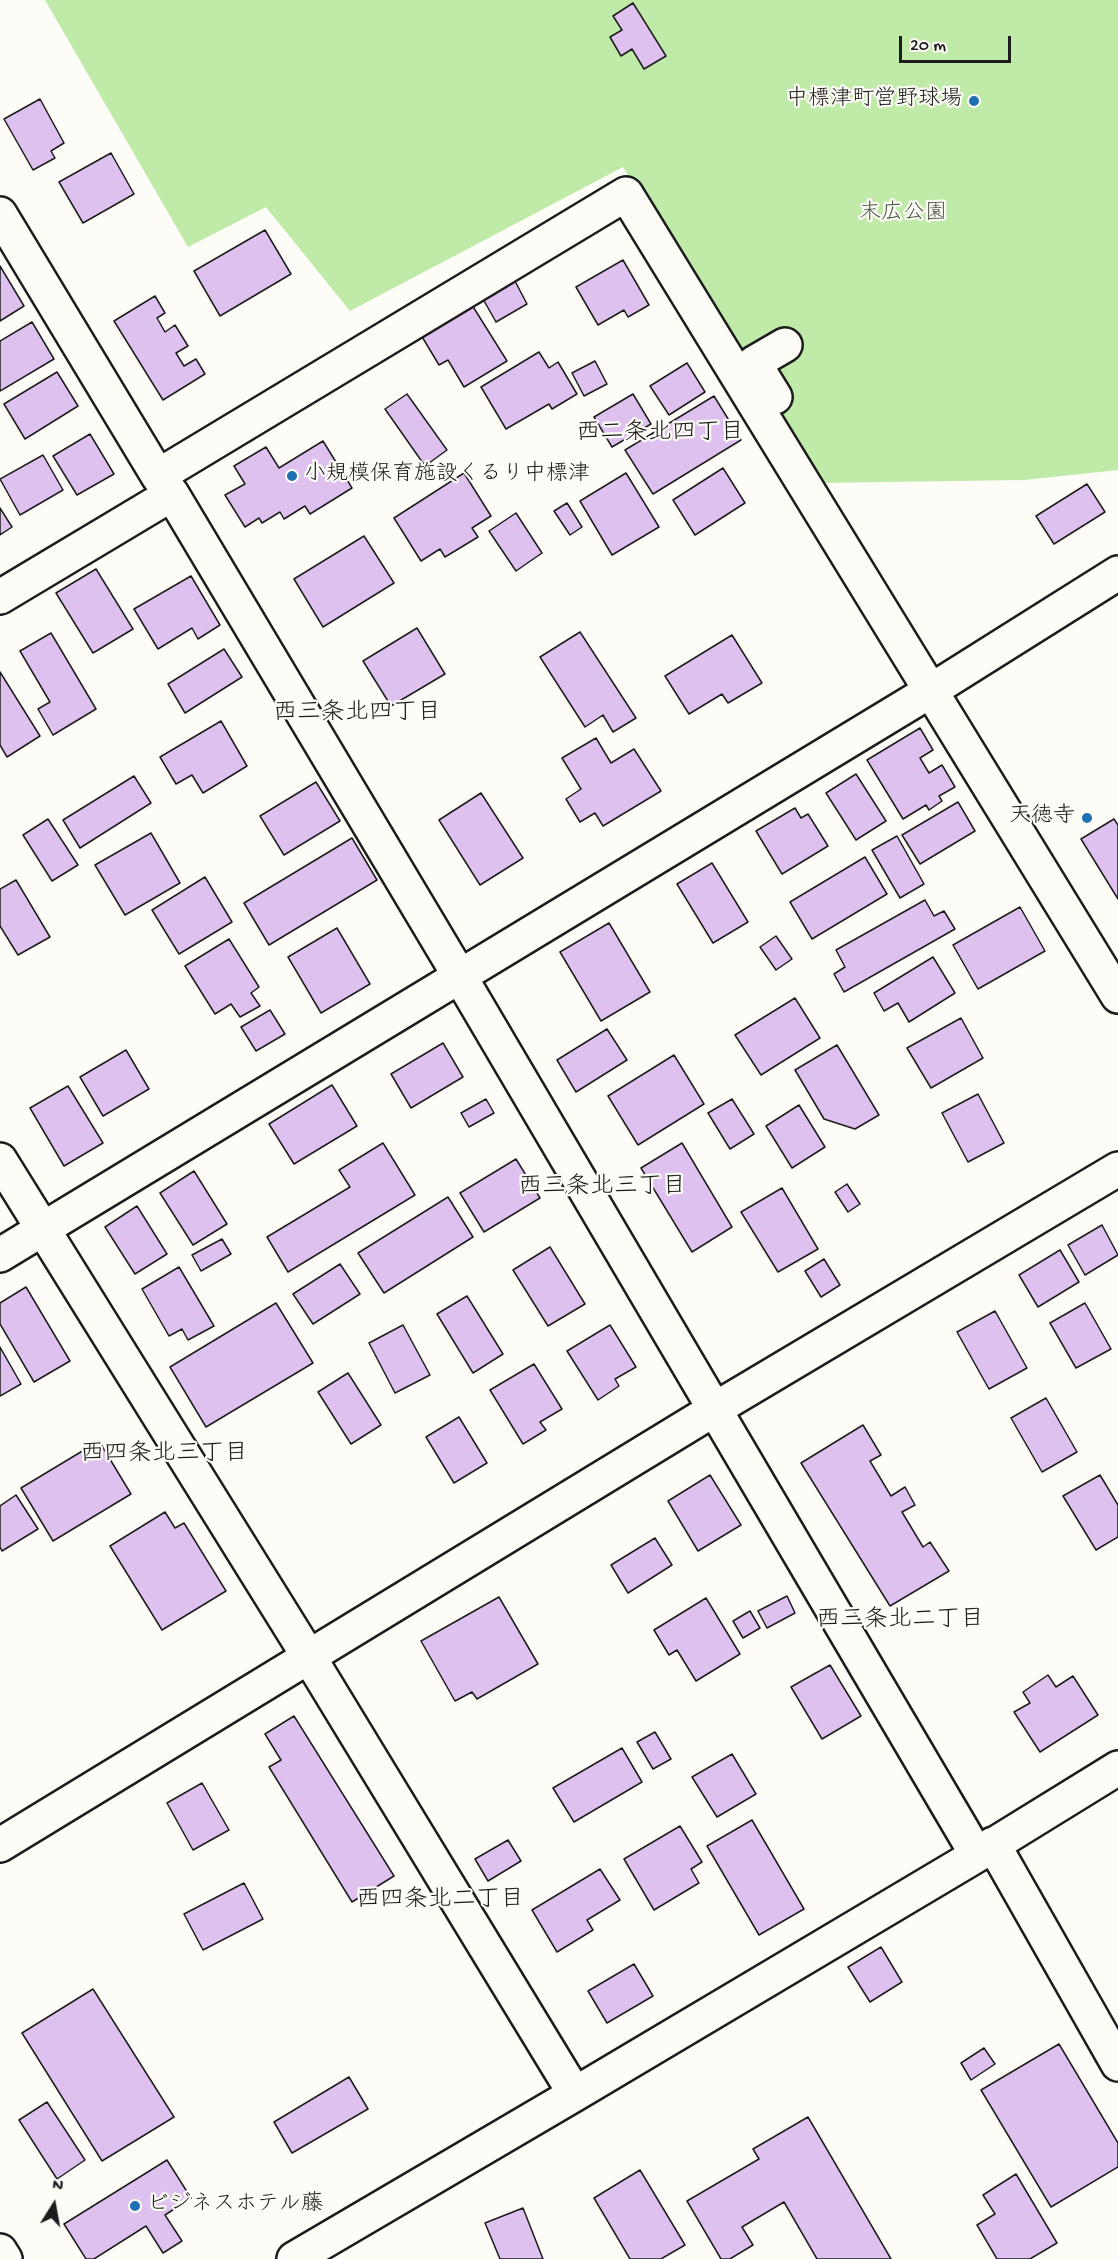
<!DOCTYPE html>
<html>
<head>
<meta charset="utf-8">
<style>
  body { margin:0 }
  #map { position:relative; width:1118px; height:2259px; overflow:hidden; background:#fdfcf7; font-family:"Gochi Hand",sans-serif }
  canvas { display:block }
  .north { position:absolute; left:24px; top:2175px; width:60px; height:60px; -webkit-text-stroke:4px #fdfcf7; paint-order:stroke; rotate:11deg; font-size:16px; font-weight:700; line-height:24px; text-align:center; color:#1c1c1c }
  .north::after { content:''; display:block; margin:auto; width:21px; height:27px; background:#1c1c1c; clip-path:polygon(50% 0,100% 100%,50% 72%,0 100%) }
  .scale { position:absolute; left:899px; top:36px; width:112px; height:27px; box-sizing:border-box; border:3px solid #1c1c1c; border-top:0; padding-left:8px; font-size:18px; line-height:21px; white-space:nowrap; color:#1c1c1c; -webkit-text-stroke:4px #fdfcf7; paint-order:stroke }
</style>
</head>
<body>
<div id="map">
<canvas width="1118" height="2259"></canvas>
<div class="north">N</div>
<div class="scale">20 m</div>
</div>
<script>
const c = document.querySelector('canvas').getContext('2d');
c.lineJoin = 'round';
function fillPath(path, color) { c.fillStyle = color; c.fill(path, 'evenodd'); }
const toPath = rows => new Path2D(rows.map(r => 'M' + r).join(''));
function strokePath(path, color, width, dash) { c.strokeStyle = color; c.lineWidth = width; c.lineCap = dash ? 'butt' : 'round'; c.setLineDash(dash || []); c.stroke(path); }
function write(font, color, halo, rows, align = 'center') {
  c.font = font + ' "Gochi Hand","Klee One",sans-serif'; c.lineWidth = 4.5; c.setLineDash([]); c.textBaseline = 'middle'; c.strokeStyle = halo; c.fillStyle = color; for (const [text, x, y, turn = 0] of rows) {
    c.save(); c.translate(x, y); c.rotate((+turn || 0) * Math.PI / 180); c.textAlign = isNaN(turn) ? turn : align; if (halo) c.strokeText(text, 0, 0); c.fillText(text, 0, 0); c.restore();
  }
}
fillPath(toPath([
  [45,0,1118,0,1118,470,1024,480,815,483,623,167,350,311,266,207,188,247]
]), '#bfeaa7');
const building = toPath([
  [633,3,666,56,644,69,632,49,621,56,610,37,622,30,613,16,633,3],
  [40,99,64,143,51,151,55,158,33,170,4,119,40,99],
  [111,153,134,194,83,223,59,182,111,153],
  [265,230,291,274,220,316,194,271,265,230],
  [623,260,649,305,628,317,624,310,598,325,576,287,623,260],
  [0,266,24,306,0,321,0,266],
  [515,281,527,304,496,322,483,299,515,281],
  [155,296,165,313,157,318,165,332,175,325,188,346,176,353,184,366,196,359,205,374,163,400,114,321,155,296],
  [472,305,507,361,464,387,448,360,439,365,421,335,472,305],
  [32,322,54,359,0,391,0,341,32,322],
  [539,352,549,368,558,362,577,394,552,409,549,404,506,429,481,387,539,352],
  [595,361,607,384,584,396,572,373,595,361],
  [687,363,705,392,669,415,650,386,687,363],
  [57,372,78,406,25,439,4,404,57,372],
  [407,394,447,450,425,466,385,409,407,394],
  [633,394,651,424,612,447,594,417,633,394],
  [714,396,741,440,653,494,625,450,714,396],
  [90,434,114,474,77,495,53,456,90,434],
  [323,441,352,488,310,514,305,506,284,519,280,512,262,523,259,518,245,527,225,495,245,484,234,466,266,447,279,468,323,441],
  [43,455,63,490,20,515,0,479,43,455],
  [723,468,745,503,695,535,673,500,723,468],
  [464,473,491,516,472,528,478,537,445,557,440,549,421,561,394,518,464,473],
  [626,473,659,527,612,555,580,501,626,473],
  [1087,484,1105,512,1054,544,1036,516,1087,484],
  [567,503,582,527,570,535,554,511,567,503],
  [0,508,12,527,0,535,0,508],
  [516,513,542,553,516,571,489,531,516,513],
  [364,536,394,583,323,627,294,579,364,536],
  [96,569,133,629,93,653,56,593,96,569],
  [191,576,220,625,198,639,192,628,158,649,134,609,191,576],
  [417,628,445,674,391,706,363,661,417,628],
  [580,632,636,718,613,732,603,715,585,727,540,657,580,632],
  [51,633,96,709,53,735,38,709,50,702,20,651,51,633],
  [732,635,762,683,728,703,722,694,689,714,665,676,732,635],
  [224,649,242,677,185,713,168,684,224,649],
  [0,672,40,736,7,757,0,745,0,672],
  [221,721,247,766,203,793,192,775,176,784,160,757,221,721],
  [920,728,933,750,920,758,929,773,942,765,955,787,939,796,942,801,929,810,926,805,903,819,867,760,920,728],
  [596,738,611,763,634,749,661,791,603,826,595,813,580,822,566,799,581,789,562,758,596,738],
  [856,774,886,821,856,840,826,793,856,774],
  [134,776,151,803,80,848,63,820,134,776],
  [316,782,340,821,284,855,260,816,316,782],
  [481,793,523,858,480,885,439,820,481,793],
  [958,802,975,831,920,864,902,835,958,802],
  [795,808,801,818,808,814,828,846,782,874,756,831,795,808],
  [48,819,78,865,52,881,23,835,48,819],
  [1114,819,1118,825,1118,899,1081,839,1114,819],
  [151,833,180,883,125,915,95,865,151,833],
  [897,836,924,884,900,898,872,850,897,836],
  [352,838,377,880,269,945,244,903,352,838],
  [865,857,887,894,812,939,790,902,865,857],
  [712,863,748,922,713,943,677,884,712,863],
  [205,877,232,922,179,954,152,910,205,877],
  [16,880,50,937,18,955,0,926,0,889,16,880],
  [925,900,934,916,944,911,955,929,844,992,834,974,845,967,836,950,925,900],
  [1020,907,1045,951,978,989,953,945,1020,907],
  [609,923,650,992,601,1021,560,952,609,923],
  [337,928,370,984,321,1013,288,957,337,928],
  [776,936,792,959,776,970,760,947,776,936],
  [229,939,259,987,251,993,260,1006,240,1017,231,1004,215,1014,185,966,229,939],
  [933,957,955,993,909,1022,898,1003,884,1011,874,993,933,957],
  [795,998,820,1038,761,1075,735,1035,795,998],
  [270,1010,285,1034,256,1051,241,1027,270,1010],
  [961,1018,983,1058,931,1088,907,1048,961,1018],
  [607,1029,627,1060,576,1092,557,1060,607,1029],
  [443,1043,463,1077,411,1108,391,1074,443,1043],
  [837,1045,879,1115,855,1129,824,1119,795,1070,837,1045],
  [126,1050,149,1089,103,1116,80,1077,126,1050],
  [674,1055,704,1104,638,1145,608,1096,674,1055],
  [332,1085,357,1126,294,1164,269,1124,332,1085],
  [68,1086,103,1143,64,1166,30,1108,68,1086],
  [978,1094,1004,1143,968,1162,942,1113,978,1094],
  [486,1099,494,1113,469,1127,461,1113,486,1099],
  [732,1099,754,1134,730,1149,708,1113,732,1099],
  [799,1105,825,1147,792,1168,766,1126,799,1105],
  [383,1143,415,1195,288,1272,267,1237,350,1187,339,1170,383,1143],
  [682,1143,732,1227,692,1252,641,1168,682,1143],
  [516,1159,540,1198,484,1232,460,1193,516,1159],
  [194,1171,227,1224,193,1245,160,1193,194,1171],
  [847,1184,860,1204,848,1212,835,1192,847,1184],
  [782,1188,818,1249,778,1272,741,1212,782,1188],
  [448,1197,473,1237,384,1293,358,1253,448,1197],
  [137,1206,167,1254,135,1274,105,1227,137,1206],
  [1102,1225,1118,1255,1085,1275,1068,1245,1102,1225],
  [222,1239,231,1254,201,1271,192,1255,222,1239],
  [550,1247,585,1304,548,1326,513,1270,550,1247],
  [1060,1250,1079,1282,1038,1307,1019,1275,1060,1250],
  [824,1259,840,1285,821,1297,805,1271,824,1259],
  [340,1264,360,1294,313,1324,293,1294,340,1264],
  [179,1267,214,1326,188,1340,182,1329,169,1336,142,1289,179,1267],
  [26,1287,70,1361,34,1382,0,1324,0,1303,26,1287],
  [467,1296,503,1354,473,1373,437,1314,467,1296],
  [276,1303,313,1363,206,1427,170,1367,276,1303],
  [1085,1303,1111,1349,1076,1368,1050,1323,1085,1303],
  [995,1311,1027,1368,989,1389,957,1332,995,1311],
  [403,1325,430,1375,395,1393,369,1343,403,1325],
  [610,1325,636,1367,615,1379,619,1386,598,1400,567,1351,610,1325],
  [0,1347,21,1384,0,1396,0,1347],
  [534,1364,562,1409,540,1422,546,1430,523,1444,490,1390,534,1364],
  [348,1373,381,1425,351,1444,318,1392,348,1373],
  [1046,1398,1077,1452,1042,1472,1011,1418,1046,1398],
  [459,1417,487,1463,454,1483,426,1437,459,1417],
  [863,1425,881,1455,870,1461,891,1496,905,1487,915,1505,902,1512,923,1547,930,1542,949,1571,890,1606,801,1463,863,1425],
  [99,1441,131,1494,53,1541,21,1488,99,1441],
  [710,1475,741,1525,698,1551,668,1501,710,1475],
  [1100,1475,1118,1505,1118,1537,1096,1550,1063,1496,1100,1475],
  [16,1495,38,1529,2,1551,0,1547,0,1506,16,1495],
  [165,1512,175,1528,184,1523,226,1591,162,1630,110,1546,165,1512],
  [655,1538,672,1565,628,1593,611,1565,655,1538],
  [787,1596,795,1613,767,1628,758,1611,787,1596],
  [499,1597,538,1664,477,1699,472,1692,455,1701,421,1641,499,1597],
  [706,1598,740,1654,696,1681,677,1650,669,1655,654,1630,706,1598],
  [750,1611,760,1628,743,1638,733,1621,750,1611],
  [830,1665,861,1716,822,1739,791,1687,830,1665],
  [1048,1675,1056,1687,1073,1676,1098,1715,1040,1752,1014,1712,1030,1703,1023,1692,1048,1675],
  [294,1716,394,1876,352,1902,269,1767,281,1760,265,1734,294,1716],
  [655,1732,671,1759,653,1769,637,1742,655,1732],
  [622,1748,642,1782,574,1822,553,1788,622,1748],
  [732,1754,756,1794,717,1817,692,1777,732,1754],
  [202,1783,229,1830,193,1850,167,1803,202,1783],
  [752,1820,804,1909,759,1935,707,1846,752,1820],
  [680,1826,702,1862,691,1869,699,1883,654,1910,624,1859,680,1826],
  [508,1840,521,1861,488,1881,475,1859,508,1840],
  [600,1869,620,1900,587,1920,593,1930,557,1952,532,1910,600,1869],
  [244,1883,263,1919,203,1950,184,1914,244,1883],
  [881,1947,902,1982,870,2002,848,1967,881,1947],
  [634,1964,653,1996,607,2023,588,1991,634,1964],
  [93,1989,174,2117,102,2161,22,2033,93,1989],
  [1059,2044,1118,2143,1118,2167,1051,2207,981,2090,1059,2044],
  [984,2048,995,2064,971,2080,961,2063,984,2048],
  [349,2077,368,2109,292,2153,274,2122,349,2077],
  [47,2102,85,2160,57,2179,19,2120,47,2102],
  [808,2117,891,2259,817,2259,784,2202,742,2227,753,2245,730,2259,721,2259,687,2201,759,2159,753,2149,808,2117],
  [167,2160,191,2198,165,2215,182,2241,163,2253,146,2226,94,2259,86,2259,64,2224,167,2160],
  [640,2170,685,2245,661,2259,630,2259,594,2198,640,2170],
  [1016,2174,1057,2243,1030,2259,997,2259,977,2225,995,2214,983,2195,1016,2174],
  [523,2208,543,2259,500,2259,485,2223,523,2208]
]);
fillPath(building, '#dfc1ef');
strokePath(building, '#1c1c1c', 1.5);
const minor = toPath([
  [0,214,158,476,172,494,459,975,977,1855],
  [775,397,754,363,785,345],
  [158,476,626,194,1118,996],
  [0,597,172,494],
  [0,1160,309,1657,575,2094],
  [0,1255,932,690,1118,573],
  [993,1844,1118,2064],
  [0,1845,715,1409,1118,1169],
  [294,2259,575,2094,977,1855,1118,1768]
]);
const secondary = toPath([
  [0,2251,5,2259]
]);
strokePath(minor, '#1c1c1c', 38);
strokePath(secondary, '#1c1c1c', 38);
strokePath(minor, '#fdfcf7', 33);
strokePath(secondary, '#fdfcf7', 33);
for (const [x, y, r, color] of [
  [974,101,6,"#1f6fb2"],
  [292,476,6,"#1f6fb2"],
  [1087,818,6,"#1f6fb2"],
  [135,2206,6,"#1f6fb2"]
]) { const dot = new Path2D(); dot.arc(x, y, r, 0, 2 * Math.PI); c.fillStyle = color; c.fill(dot); strokePath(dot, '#fdfcf7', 2); }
write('22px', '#1c1c1c', '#fdfcf7', [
  ["中標津町営野球場",962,101],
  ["小規模保育施設くるり中標津",304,476,"left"],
  ["天徳寺",1075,818],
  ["ビジネスホテル藤",147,2206,"left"]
], 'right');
write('22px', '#4d5a46', '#fdfcf7', [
  ["末広公園",903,215]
]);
write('24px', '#1c1c1c', '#fdfcf7', [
  ["西二条北四丁目",660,434],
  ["西三条北四丁目",357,714],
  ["西三条北三丁目",602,1188],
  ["西四条北三丁目",164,1455],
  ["西三条北二丁目",900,1621],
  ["西四条北二丁目",440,1901]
]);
</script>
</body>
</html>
